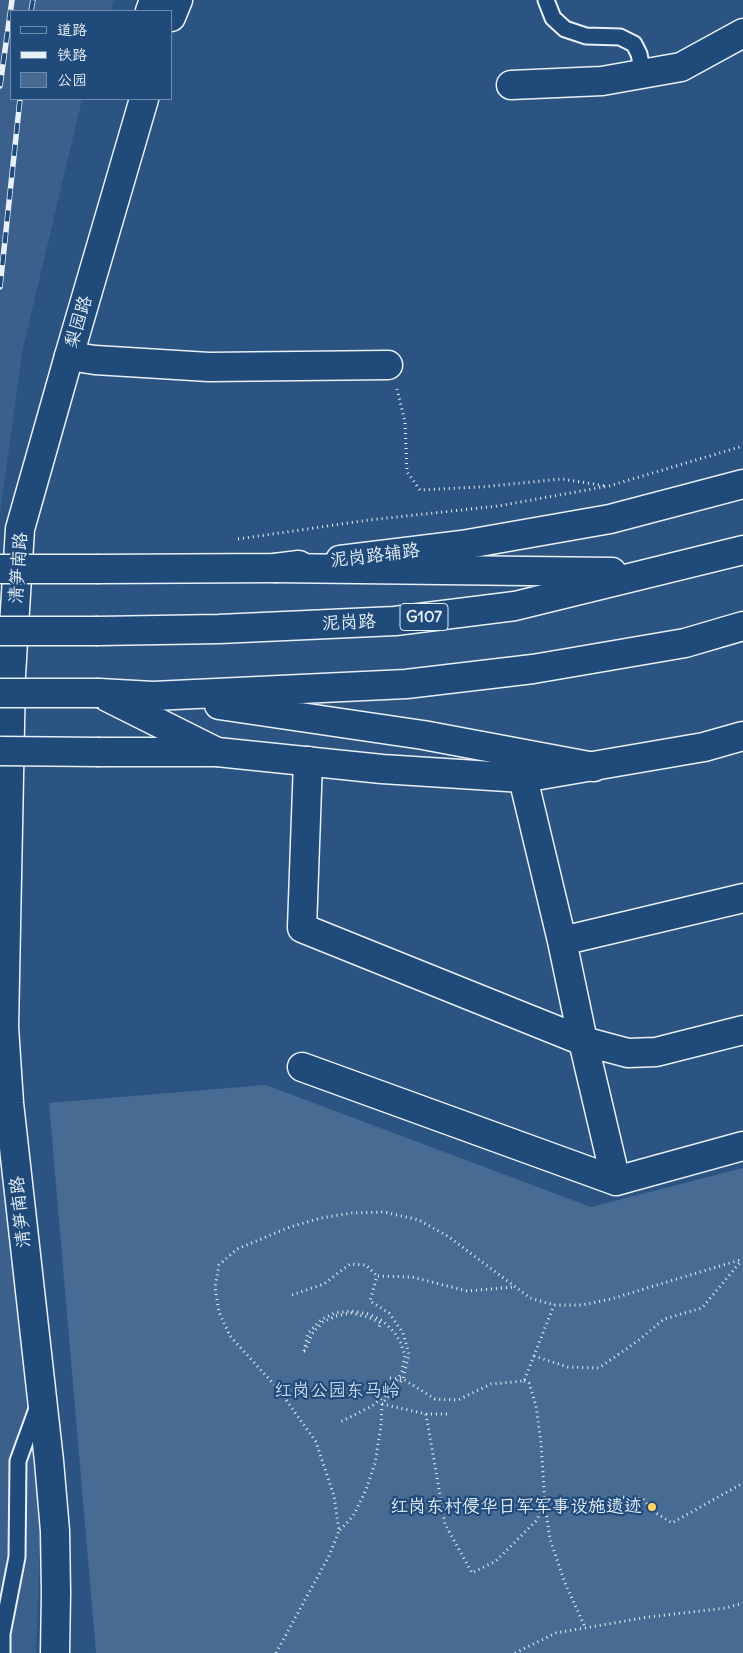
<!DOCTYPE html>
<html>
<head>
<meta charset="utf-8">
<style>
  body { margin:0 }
  #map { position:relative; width:743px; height:1653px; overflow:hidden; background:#2b5482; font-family:Delius,"LXGW WenKai TC",sans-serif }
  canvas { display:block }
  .legend { position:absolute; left:10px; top:10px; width:162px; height:90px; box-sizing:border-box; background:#1f4a7a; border:1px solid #6f8dac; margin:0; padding:6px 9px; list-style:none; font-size:15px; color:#e8f1f8 }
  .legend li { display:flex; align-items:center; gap:10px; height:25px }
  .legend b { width:25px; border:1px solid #6f8dac }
</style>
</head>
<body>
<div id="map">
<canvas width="743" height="1653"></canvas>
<ul class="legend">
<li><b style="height:6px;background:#1f4a7a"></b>道路</li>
<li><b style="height:6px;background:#e8f1f8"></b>铁路</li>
<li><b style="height:14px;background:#476b93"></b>公园</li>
</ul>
</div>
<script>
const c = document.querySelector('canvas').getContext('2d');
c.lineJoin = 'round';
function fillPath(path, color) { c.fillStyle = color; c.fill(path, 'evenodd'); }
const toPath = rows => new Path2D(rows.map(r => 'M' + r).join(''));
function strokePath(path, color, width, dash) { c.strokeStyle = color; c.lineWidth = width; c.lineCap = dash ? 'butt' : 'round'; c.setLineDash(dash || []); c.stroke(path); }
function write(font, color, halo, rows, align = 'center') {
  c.font = font + ' Delius,"LXGW WenKai TC",sans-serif'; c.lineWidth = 4.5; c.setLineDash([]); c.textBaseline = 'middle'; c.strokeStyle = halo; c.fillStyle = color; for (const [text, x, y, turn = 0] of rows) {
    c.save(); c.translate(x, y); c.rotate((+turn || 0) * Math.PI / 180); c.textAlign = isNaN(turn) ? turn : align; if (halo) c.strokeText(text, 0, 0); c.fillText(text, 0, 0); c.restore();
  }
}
fillPath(toPath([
  [0,0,114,0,111,11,11,11,11,99,82,99,22,353,0,514],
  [0,1153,41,1520,36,1653,0,1653]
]), '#3a608b');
fillPath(toPath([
  [266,1085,591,1207,743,1168,743,1653,96,1653,49,1103]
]), '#476b93');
const service = toPath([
  [546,0,553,18,565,29,586,36,620,37,634,44,639,54,643,74],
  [2,1653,2,1634,17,1557,18,1461,38,1406]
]);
const minor = toPath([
  [511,85,602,81,681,67,743,33],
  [308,761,302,928,583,1041,628,1053,656,1052,743,1030],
  [523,778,562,941,583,1041,616,1181],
  [562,941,743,898],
  [302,1067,616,1181,743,1146],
  [55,1653,56,1593,55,1531,49,1461,9,1103,4,1027,11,675,20,529,69,356,95,360,209,367,388,365]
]);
const tertiary = toPath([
  [150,11,154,0],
  [171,17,178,0],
  [69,356,144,99]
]);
const primary = toPath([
  [340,560,462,545,610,519,743,484],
  [99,569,275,568,299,565],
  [100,752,217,752,382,769,523,778,704,747,743,736]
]);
const trunk = toPath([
  [275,568,612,572],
  [98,631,219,629,395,621,515,606,743,550],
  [99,693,153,696,406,684,533,669,685,643,743,626],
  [107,697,217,752],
  [219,705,423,735,594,767]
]);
strokePath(service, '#e8f1f8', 19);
strokePath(minor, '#e8f1f8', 31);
strokePath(tertiary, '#e8f1f8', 31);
strokePath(primary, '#e8f1f8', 31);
strokePath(trunk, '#e8f1f8', 31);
strokePath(toPath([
  [397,389,405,422,407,472,420,490,481,487,562,479,606,486],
  [238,539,369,520,498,506,609,486,743,446],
  [292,1295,324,1284,350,1264,366,1265,376,1275],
  [304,1351,305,1351,312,1334,323,1322,336,1316,351,1313,368,1317,381,1323,379,1327],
  [534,1356,568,1367,599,1368,639,1340,664,1319,702,1308,741,1261],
  [390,1378,403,1379,435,1399,458,1400,491,1384,524,1381,554,1305],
  [524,1381,529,1383,536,1406,541,1443,545,1505,550,1539,565,1583,585,1627],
  [382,1404,426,1414,448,1414],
  [426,1414,445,1524,472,1573,496,1561,536,1521,541,1512,546,1510,620,1497,643,1499,653,1511,672,1523,743,1483],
  [340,1530,353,1516,366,1490,375,1463,381,1426,382,1404,403,1379,409,1354,403,1333,389,1313,370,1301,377,1276,412,1277,467,1291,514,1287],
  [276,1653,329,1556,339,1531,334,1496,316,1442,279,1390,230,1336,219,1312,215,1287,219,1265,237,1249,290,1227,321,1218,352,1213,384,1212,419,1220,449,1237,530,1298,554,1305,582,1305,611,1299,743,1259],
  [515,1653,556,1633,648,1617,726,1608,743,1603]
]), '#e8f1f8', 3, [1, 4]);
strokePath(service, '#1f4a7a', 15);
strokePath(minor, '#1f4a7a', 28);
strokePath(tertiary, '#1f4a7a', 28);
strokePath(primary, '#1f4a7a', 28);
strokePath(trunk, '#1f4a7a', 28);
const rail = toPath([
  [31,11,33,0],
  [0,86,12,0],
  [0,287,20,99]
]);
strokePath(rail, '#e8f1f8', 5.5);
strokePath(rail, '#1f4a7a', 4, [11]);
const primaryBridge = toPath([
  [0,569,99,569],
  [0,751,100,752]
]);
const trunkBridge = toPath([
  [0,631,98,631],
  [0,693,99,693]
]);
strokePath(primaryBridge, '#e8f1f8', 31, []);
strokePath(trunkBridge, '#e8f1f8', 31, []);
strokePath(toPath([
  [304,1351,308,1333,322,1319,335,1313,351,1311,369,1314,383,1321,394,1332,401,1343,405,1356,402,1371,395,1384,386,1395,372,1406,340,1422]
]), '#e8f1f8', 3, [1, 4]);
strokePath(primaryBridge, '#1f4a7a', 28);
strokePath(trunkBridge, '#1f4a7a', 28);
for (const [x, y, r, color] of [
  [652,1507,5,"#ffd166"]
]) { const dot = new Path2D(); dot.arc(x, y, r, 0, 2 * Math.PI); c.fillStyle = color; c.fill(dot); strokePath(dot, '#1f4a7a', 2); }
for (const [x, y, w] of [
  [424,617,48]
]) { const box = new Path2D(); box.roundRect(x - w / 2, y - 13.5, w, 27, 4); c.fillStyle = '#1f4a7a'; c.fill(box); strokePath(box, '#e8f1f8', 1); }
write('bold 16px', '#e8f1f8', null, [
  ["G107",424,617]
]);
write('18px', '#e8f1f8', '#1f4a7a', [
  ["梨园路",79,322,-73],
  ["泥岗路辅路",375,556,-7],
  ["清笋南路",19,568,-86],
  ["泥岗路",349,623,-3],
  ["清笋南路",21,1212,-96]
]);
write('18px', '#d0dde9', '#1f4a7a', [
  ["红岗公园东马岭",337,1391]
]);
write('18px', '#e8f1f8', '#1f4a7a', [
  ["红岗东村侵华日军军事设施遗迹",642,1507]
], 'right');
</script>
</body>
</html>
